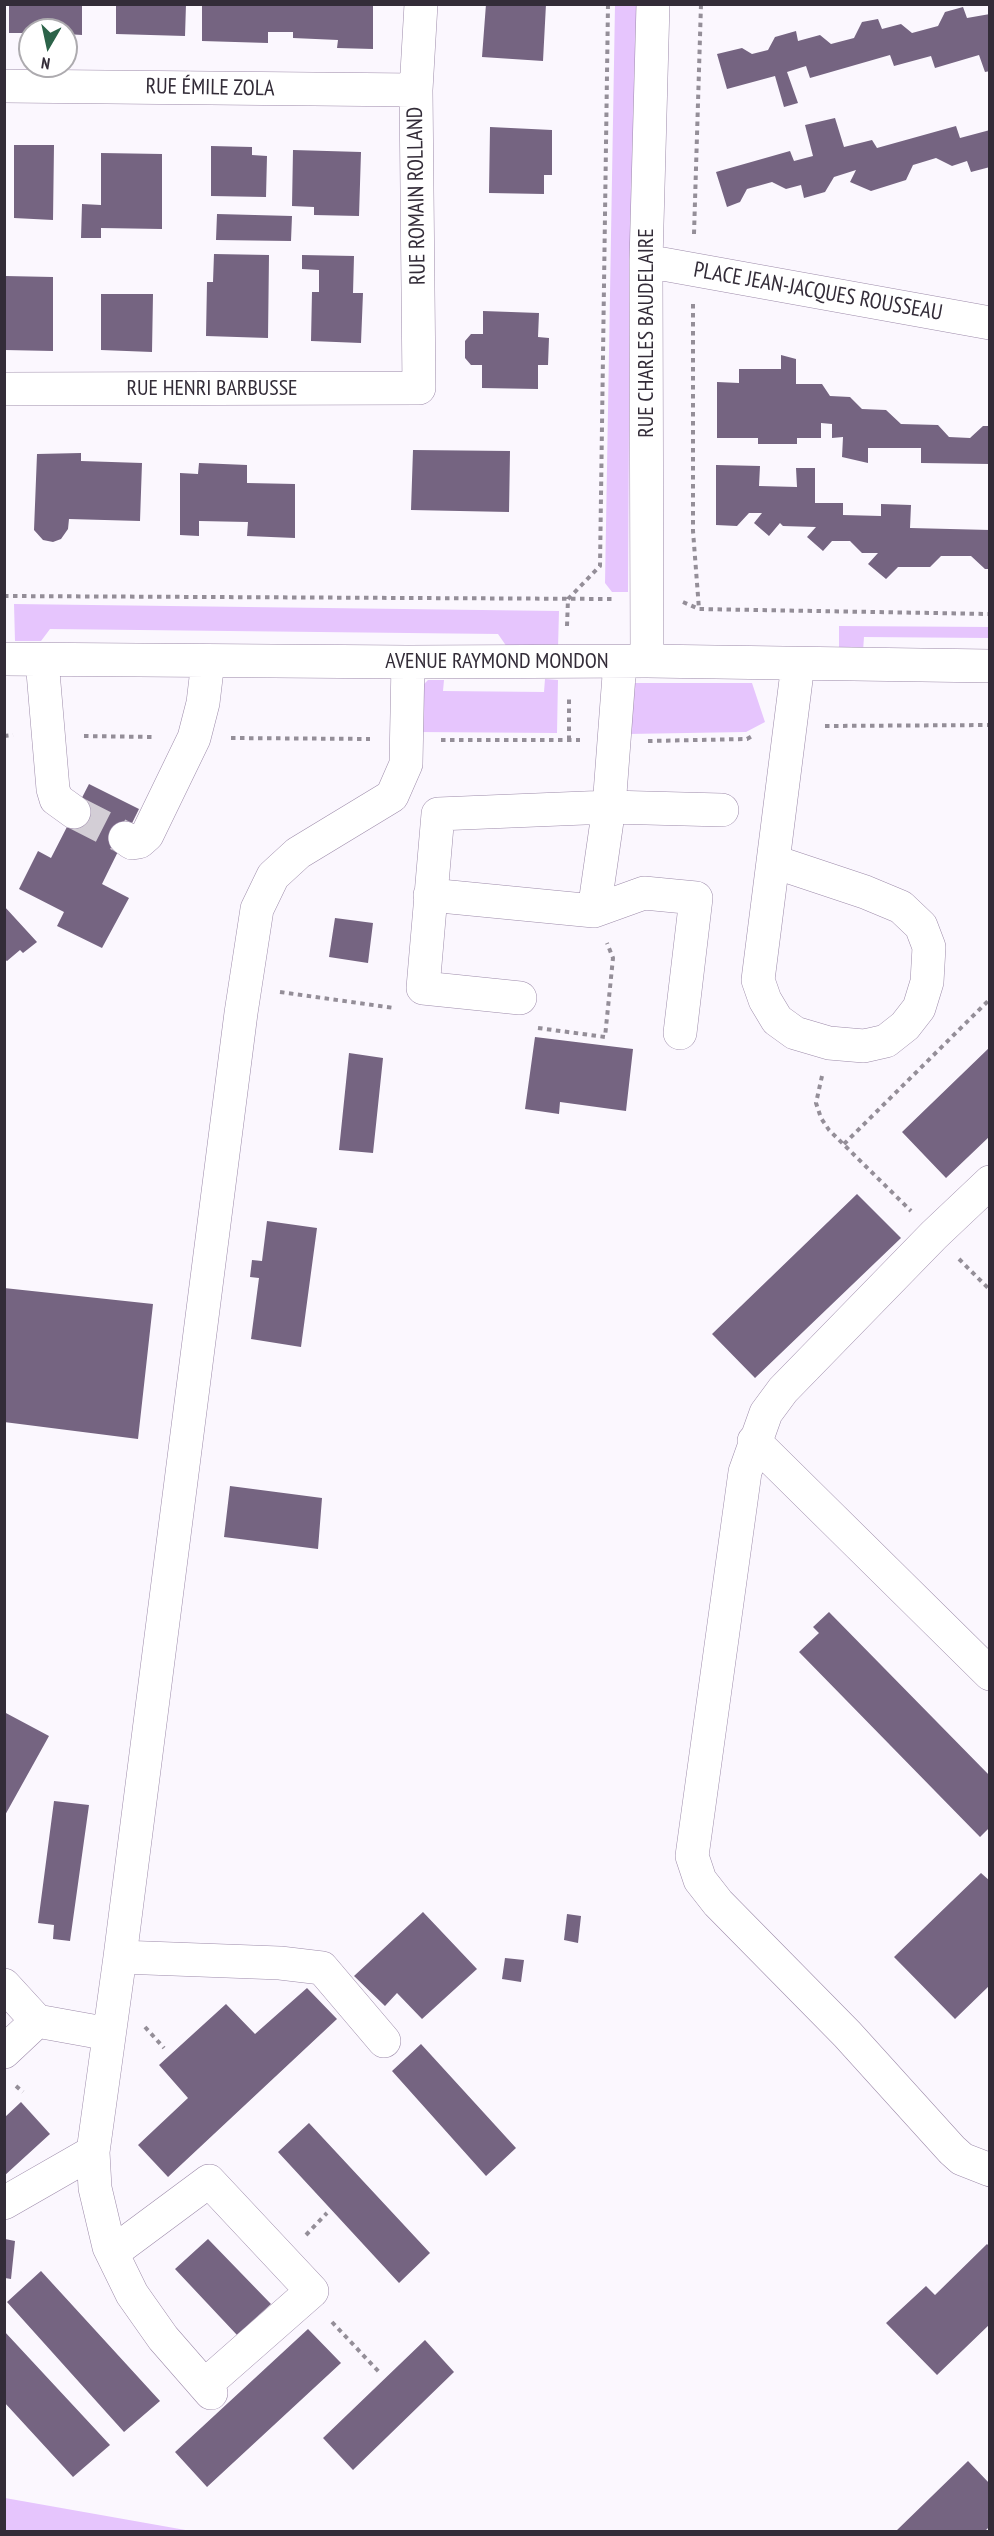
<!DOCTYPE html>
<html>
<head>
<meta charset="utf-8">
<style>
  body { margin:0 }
  #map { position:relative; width:994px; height:2536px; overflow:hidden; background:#fbf7fe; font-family:"PT Sans Narrow",sans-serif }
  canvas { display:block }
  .frame { position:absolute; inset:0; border:6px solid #332c38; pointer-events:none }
  .north { position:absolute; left:18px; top:18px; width:60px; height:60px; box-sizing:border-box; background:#fff; border:2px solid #adabaf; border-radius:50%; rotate:189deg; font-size:16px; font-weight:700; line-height:24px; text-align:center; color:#332c38 }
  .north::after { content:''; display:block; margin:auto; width:21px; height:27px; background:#2c6349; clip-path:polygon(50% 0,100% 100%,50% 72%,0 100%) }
</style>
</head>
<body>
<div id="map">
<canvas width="994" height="2536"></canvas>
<div class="frame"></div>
<div class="north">N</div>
</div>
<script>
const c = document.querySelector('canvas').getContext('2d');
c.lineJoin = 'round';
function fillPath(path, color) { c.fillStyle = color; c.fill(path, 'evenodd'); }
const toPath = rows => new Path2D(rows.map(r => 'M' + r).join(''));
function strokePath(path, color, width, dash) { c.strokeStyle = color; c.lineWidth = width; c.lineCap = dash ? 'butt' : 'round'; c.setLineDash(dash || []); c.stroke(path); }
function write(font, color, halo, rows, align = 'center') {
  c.font = font + ' "PT Sans Narrow",sans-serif'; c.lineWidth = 6; c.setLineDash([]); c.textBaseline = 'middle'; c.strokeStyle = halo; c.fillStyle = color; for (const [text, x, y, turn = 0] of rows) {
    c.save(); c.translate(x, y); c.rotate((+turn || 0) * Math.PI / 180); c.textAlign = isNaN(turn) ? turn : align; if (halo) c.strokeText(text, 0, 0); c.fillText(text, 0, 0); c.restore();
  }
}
fillPath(toPath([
  [615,5,637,5,630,260,628,592,612,592,605,583],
  [14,604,559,611,558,648,507,647,498,634,50,629,41,641,15,641],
  [839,626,989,627,989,638,864,637,863,651,839,650],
  [545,679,558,680,557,733,418,732,417,691,428,680,444,680,443,691,544,692],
  [629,683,752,683,765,722,746,732,628,734],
  [5,2498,191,2531,5,2531]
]), '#e6c5fd');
fillPath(toPath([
  [9,4,82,4,82,35,66,34,66,30,30,30,30,33,9,33],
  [116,4,186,4,185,36,116,34],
  [202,4,373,4,373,49,337,48,338,40,293,38,293,32,268,32,268,43,202,41],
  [486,4,546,4,543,61,482,57],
  [963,7,967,18,990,14,990,71,985,72,979,55,935,68,931,56,894,66,890,55,810,78,806,66,787,72,798,103,784,107,775,76,727,89,717,54,742,48,752,54,768,50,775,37,796,31,798,41,820,35,831,44,854,38,862,22,878,19,882,29,901,24,912,33,938,26,945,12],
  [835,118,844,147,872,140,877,148,956,126,960,138,990,130,990,167,971,172,967,161,952,166,936,158,913,165,906,180,871,191,850,182,856,170,834,177,825,192,804,198,801,185,786,189,772,182,747,189,740,202,727,207,716,172,790,151,794,161,813,156,805,125],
  [490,127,552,130,552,175,544,175,544,194,489,193],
  [14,145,54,145,53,220,14,218],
  [211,146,252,147,252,155,267,156,266,197,211,196],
  [293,150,361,152,359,216,314,215,314,207,292,206],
  [101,153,162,154,162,229,101,228,101,238,81,238,82,204,101,205],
  [217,214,292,216,291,241,216,240],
  [214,254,269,255,268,338,206,336,207,282,213,282],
  [302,255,354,256,353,293,363,293,361,343,311,341,312,292,319,292,319,270,302,269],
  [5,276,53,277,53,351,5,350],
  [101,294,153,294,152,352,101,350],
  [483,311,539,313,538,337,549,338,548,365,538,365,538,389,482,388,482,365,471,365,465,358,465,341,471,334,483,334],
  [781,355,796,359,796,384,822,384,830,396,850,397,862,409,886,410,901,424,938,425,949,437,970,438,983,426,990,426,990,464,921,463,921,448,868,448,868,463,842,457,843,437,832,438,832,424,821,423,821,438,797,438,797,444,758,444,758,438,717,438,717,382,739,383,739,369,781,369],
  [413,450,510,451,509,512,411,510],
  [81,453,81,461,142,463,140,521,69,519,68,529,61,539,53,542,43,540,34,530,37,454],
  [199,463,247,465,247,483,295,484,295,538,247,536,248,522,199,521,199,536,180,535,180,473,198,474],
  [716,465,760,466,759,486,797,487,796,468,815,468,815,503,843,503,843,515,881,516,881,504,911,505,910,528,990,530,990,569,985,569,971,556,941,556,930,567,898,567,886,579,868,564,878,553,862,553,850,541,832,541,823,551,807,537,816,527,783,526,780,523,769,536,754,523,762,513,749,513,737,526,716,525],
  [89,784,139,809,102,884,129,898,102,948,57,926,64,912,19,889,38,851,51,858],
  [4,906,37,942,23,953,20,950,7,961,4,959],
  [335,918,373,923,368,963,329,957],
  [535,1037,633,1049,626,1111,560,1102,559,1114,525,1109],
  [990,1047,990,1136,946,1178,902,1132],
  [349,1053,383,1058,373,1153,339,1150],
  [857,1194,901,1238,755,1378,712,1334],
  [267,1221,317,1228,301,1347,251,1339,259,1278,250,1277,252,1260,262,1261],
  [4,1288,153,1304,138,1439,4,1422],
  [230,1486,322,1498,318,1549,224,1537],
  [829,1612,990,1776,990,1827,980,1837,799,1652,819,1633,813,1627],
  [4,1712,49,1736,4,1817],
  [54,1801,89,1805,70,1941,53,1939,54,1925,38,1923],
  [981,1873,990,1881,990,1985,955,2019,894,1957],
  [423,1912,477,1969,422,2019,397,1993,385,2006,354,1976],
  [567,1914,581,1916,578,1943,564,1940],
  [505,1958,524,1960,521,1982,502,1979],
  [307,1988,337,2019,168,2177,138,2145,188,2098,159,2065,226,2004,255,2034],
  [421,2044,516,2148,486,2176,392,2071],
  [21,2102,50,2134,4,2176,4,2118],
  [309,2123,430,2253,399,2283,278,2152],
  [5,2239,15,2241,11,2279,5,2278],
  [208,2239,271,2304,237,2335,175,2269],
  [987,2244,990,2247,990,2324,937,2375,886,2323,926,2286,935,2295],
  [41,2271,160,2401,124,2432,7,2302],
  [308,2329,341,2363,207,2487,175,2452],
  [4,2331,110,2445,73,2477,4,2402],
  [425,2340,454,2372,353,2470,323,2438],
  [968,2461,990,2484,990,2526,984,2532,895,2532]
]), '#756481');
strokePath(toPath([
  [74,812,125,838]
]), '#d3ced6', 33, [33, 16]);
const minor = toPath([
  [4,86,416,90],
  [646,261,990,323],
  [4,389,419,388,416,90,421,4],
  [4,659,408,662,647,661,990,666],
  [42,660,53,789,56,799,74,812],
  [647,661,646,261,653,4],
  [125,838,132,843,139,842,147,835,194,738,203,703,208,661],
  [775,862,865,892,901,907,921,926,929,947,927,982,919,1008,905,1026,886,1041,864,1046,829,1043,795,1033,777,1020,765,1000,758,980,798,664],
  [430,895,594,911,644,893,696,898,680,1033],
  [594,911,609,807,620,662],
  [520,998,423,988,438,814,609,807,722,810],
  [990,1182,934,1235,783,1390,766,1413,745,1472,692,1856,700,1880,718,1903,847,2034,952,2150,962,2159,990,2170],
  [754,1441,990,1674],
  [120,1957,280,1963,322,1968,384,2041],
  [4,1985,37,2021,109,2034],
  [4,2052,37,2021],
  [4,2203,93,2152],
  [112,2253,209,2181,312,2291,205,2385],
  [211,2393,163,2338,132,2294,109,2247,95,2188,93,2152,120,1957,241,1013,257,909,273,876,298,853,392,796,406,764,408,662]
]);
strokePath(minor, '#9d8baa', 34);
strokePath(toPath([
  [694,234,701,4],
  [693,304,693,531,699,609],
  [4,596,613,599],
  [683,602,699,609,990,614],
  [567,626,568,599,600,566,608,4],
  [825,726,990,725],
  [4,736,13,735],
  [84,736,154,737],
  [231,738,370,739],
  [441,740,580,740],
  [569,740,569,696],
  [648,741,747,739,754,735],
  [280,992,394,1008],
  [538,1028,605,1037,613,958,607,943],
  [822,1076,816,1103,821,1118,829,1130,911,1211],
  [844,1144,990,999],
  [959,1259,990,1290],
  [145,2027,164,2048],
  [16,2086,23,2092],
  [306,2235,327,2213],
  [332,2322,379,2372]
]), '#948e98', 4, [4.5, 4.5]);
strokePath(minor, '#fff', 33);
write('22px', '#332c38', '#fff', [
  ["RUE ÉMILE ZOLA",210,88,1],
  ["RUE ROMAIN ROLLAND",417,196,-91],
  ["PLACE JEAN-JACQUES ROUSSEAU",818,292,10],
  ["RUE CHARLES BAUDELAIRE",647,333,-90],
  ["RUE HENRI BARBUSSE",212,389],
  ["AVENUE RAYMOND MONDON",497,662]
]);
</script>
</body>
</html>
